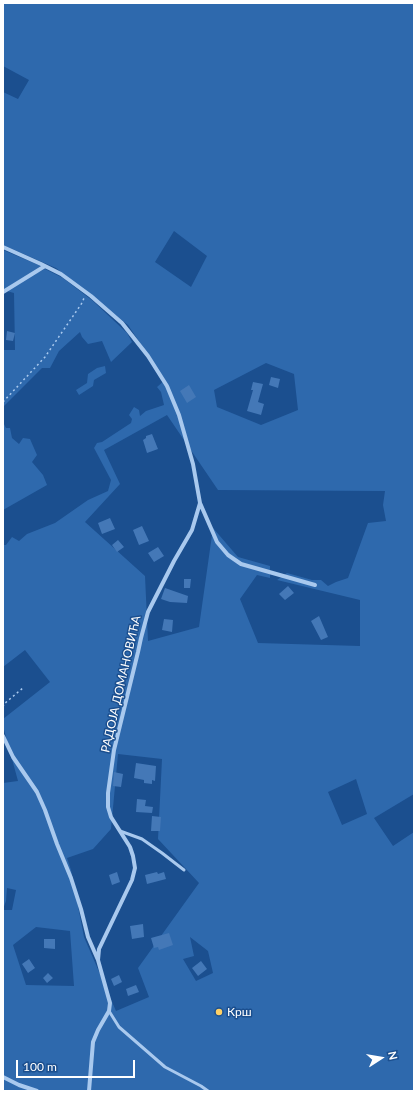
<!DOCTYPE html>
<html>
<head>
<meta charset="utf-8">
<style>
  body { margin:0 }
  #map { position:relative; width:417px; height:1094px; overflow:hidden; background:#1b4f8f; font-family:Lato,sans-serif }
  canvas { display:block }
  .frame { position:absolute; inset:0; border:4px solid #fff; pointer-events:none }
  .north { position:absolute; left:361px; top:1038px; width:40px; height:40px; -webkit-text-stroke:3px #1b4f8f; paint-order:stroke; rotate:78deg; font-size:11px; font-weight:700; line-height:16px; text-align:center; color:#fff }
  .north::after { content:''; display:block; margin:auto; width:14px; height:18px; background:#fff; clip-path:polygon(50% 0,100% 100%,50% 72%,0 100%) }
  .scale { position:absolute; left:16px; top:1060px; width:119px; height:18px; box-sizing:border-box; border:2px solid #fff; border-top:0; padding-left:5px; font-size:12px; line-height:14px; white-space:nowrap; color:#fff; -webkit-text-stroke:3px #1b4f8f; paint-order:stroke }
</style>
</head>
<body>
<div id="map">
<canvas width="417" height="1094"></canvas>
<div class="frame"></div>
<div class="north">N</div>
<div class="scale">100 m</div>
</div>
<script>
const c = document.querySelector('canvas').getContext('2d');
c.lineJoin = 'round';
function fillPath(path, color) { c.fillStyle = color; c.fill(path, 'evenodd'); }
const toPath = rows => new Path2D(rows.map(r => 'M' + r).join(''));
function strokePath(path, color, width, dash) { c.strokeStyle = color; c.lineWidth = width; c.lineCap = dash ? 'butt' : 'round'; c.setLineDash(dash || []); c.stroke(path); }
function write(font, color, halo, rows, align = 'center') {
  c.font = font + ' Lato,sans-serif'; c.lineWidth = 3; c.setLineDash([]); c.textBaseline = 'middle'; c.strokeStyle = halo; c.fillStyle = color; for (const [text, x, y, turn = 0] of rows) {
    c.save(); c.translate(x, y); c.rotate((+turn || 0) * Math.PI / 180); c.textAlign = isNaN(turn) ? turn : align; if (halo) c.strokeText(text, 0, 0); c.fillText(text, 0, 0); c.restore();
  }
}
fillPath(toPath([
  [3,3,414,3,414,794,374,818,393,846,414,832,414,1091,3,1091,3,910,12,910,16,890,7,888,6,901,3,909,3,783,18,781,3,726,3,719,50,682,25,650,3,667,3,545,6,545,12,537,19,541,27,534,55,523,88,500,108,491,111,480,94,448,97,443,102,442,131,423,132,419,129,415,134,407,139,410,140,416,146,411,164,405,161,392,157,387,165,380,128,325,56,268,3,245,3,92,18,99,29,80,3,66],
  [174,231,207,256,191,287,155,262],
  [266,363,294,374,298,410,261,425,217,407,214,390],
  [167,415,218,490,385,491,383,505,386,521,368,523,348,578,336,582,328,586,321,580,312,580,287,573,277,580,360,600,360,646,258,643,240,599,257,575,270,578,270,566,238,557,213,528,199,627,148,641,145,576,85,522,120,484,104,450],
  [118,754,162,759,158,839,199,883,138,968,149,997,116,1011,84,937,71,870,67,858,93,849,111,829],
  [356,779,367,814,342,825,328,792],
  [36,927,70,931,74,986,26,985,13,945],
  [190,937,208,951,213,973,196,981,183,959,194,956],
  [3,250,41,266,8,287,45,269,63,278,93,301,127,333,132,342,111,362,102,341,88,344,82,337,80,332,59,351,50,368,42,368,3,407,3,350,15,350,14,293,3,290],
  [105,366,106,373,94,380,93,386,79,395,76,390,87,383,88,374,97,368],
  [3,422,6,428,10,428,12,438,19,444,23,438,30,439,37,455,32,462,43,475,47,485,3,510]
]), '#2e69ad');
fillPath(toPath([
  [7,331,15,333,13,341,6,340],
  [271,377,280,379,278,388,269,385],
  [253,382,263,384,258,402,264,404,261,415,247,411,253,390,251,390],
  [189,385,196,397,187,403,180,391],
  [152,434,158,449,147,453,143,440,146,438,146,436],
  [110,518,115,529,102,534,98,523],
  [142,526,149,541,139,545,133,530],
  [118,540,124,547,117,552,112,545],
  [158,547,164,556,154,562,148,553],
  [184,579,191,579,190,588,184,588],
  [288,586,294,593,285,600,279,594],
  [165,588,188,596,187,603,170,602,161,599],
  [319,616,328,637,321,640,311,621],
  [164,619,173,620,172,632,162,630],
  [136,763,156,766,155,781,152,780,152,784,144,783,144,780,134,778],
  [114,772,123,774,121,787,113,786],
  [137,799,146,800,145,806,153,807,152,813,136,812],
  [152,816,161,817,160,831,151,831],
  [117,872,120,882,112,885,109,875],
  [157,872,158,874,164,872,166,879,147,884,145,875],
  [143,924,144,937,132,939,130,926],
  [169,933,173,945,159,950,158,947,154,948,151,938],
  [44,939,55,939,55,949,44,948],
  [29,959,35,968,28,973,22,964],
  [201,961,207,969,198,976,192,968],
  [48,973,53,978,47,983,43,978],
  [119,975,122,982,114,986,111,979],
  [136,985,139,992,128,996,126,989]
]), '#4478b7');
strokePath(toPath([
  [3,402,45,357,82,303,84,298],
  [3,707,4,704,24,687]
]), '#a9c9ee', 1.5, [2, 3]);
strokePath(toPath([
  [120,831,142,839,162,853,184,870],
  [109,1011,119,1027,165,1067,201,1086,208,1091]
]), '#a9c9ee', 3);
strokePath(toPath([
  [3,247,41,264,61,274,91,296,122,323,148,356,167,386,179,415,193,464,200,503,192,530,174,561,148,612,141,638,138,652,114,750,108,793,108,807,111,817,130,847,133,856,135,868,132,880,99,949,98,960,110,1003,109,1011,98,1030,93,1042,89,1091],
  [3,292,45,266],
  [200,503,217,542,228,555,241,564,315,585],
  [3,736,13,757,37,792,45,810,57,844,71,878,81,909,88,937,98,960],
  [3,1077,19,1085,37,1091]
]), '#a9c9ee', 4);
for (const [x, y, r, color] of [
  [219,1012,4,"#ffd166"]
]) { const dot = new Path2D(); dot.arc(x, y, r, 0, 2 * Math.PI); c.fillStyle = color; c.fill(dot); strokePath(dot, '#1b4f8f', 1.5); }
write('12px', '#fff', '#1b4f8f', [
  ["РАДОЈА ДОМАНОВИЋА",121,684,-77]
]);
write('12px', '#fff', '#1b4f8f', [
  ["Крш",227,1012]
], 'left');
</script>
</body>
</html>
